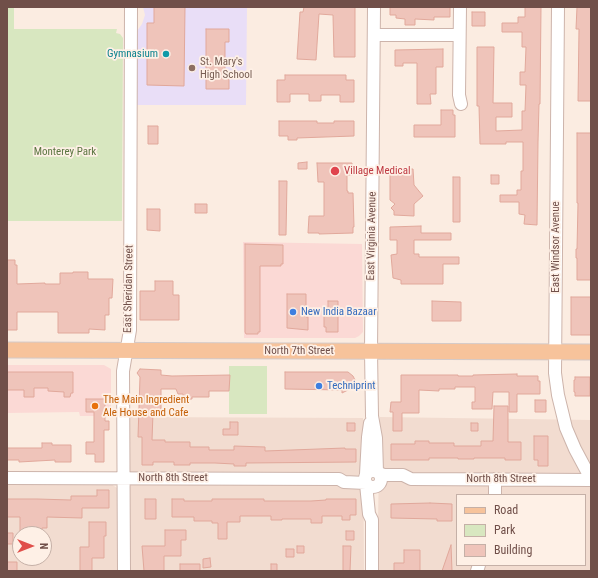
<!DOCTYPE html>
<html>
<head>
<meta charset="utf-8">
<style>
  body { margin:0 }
  #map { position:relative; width:598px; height:578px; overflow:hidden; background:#fbece1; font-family:"Roboto Condensed",sans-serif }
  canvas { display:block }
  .frame { position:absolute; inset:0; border:8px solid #704f49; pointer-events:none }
  .legend { position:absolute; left:456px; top:494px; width:130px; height:72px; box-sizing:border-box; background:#fef0e6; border:1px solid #c5b0a7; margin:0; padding:5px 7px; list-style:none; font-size:12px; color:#704f49 }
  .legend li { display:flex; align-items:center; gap:8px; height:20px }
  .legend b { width:20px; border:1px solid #c5b0a7 }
  .north { position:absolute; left:12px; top:526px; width:40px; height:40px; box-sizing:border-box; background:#fef0e6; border:1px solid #c5b0a7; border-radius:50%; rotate:90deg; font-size:11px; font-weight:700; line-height:16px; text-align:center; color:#704f49 }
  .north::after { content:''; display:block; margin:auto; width:14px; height:18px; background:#e04f4a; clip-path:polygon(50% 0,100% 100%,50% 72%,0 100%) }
</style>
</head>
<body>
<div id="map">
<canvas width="598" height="578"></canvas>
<div class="frame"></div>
<ul class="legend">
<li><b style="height:5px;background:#f7c39b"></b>Road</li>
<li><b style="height:11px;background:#d8e7c0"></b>Park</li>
<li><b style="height:11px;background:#efc4ba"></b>Building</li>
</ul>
<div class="north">N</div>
</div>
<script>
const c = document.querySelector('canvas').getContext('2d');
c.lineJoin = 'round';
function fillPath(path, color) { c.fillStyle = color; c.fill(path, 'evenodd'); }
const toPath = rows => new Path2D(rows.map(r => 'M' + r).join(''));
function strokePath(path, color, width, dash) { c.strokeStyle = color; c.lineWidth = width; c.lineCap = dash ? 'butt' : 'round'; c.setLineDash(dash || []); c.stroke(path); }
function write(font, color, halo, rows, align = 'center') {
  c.font = font + ' "Roboto Condensed",sans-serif'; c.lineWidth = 3.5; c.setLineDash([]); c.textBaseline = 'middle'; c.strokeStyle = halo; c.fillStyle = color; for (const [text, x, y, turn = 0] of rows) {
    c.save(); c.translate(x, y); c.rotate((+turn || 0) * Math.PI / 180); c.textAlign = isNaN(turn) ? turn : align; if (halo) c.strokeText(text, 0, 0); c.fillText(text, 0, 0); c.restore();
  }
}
fillPath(toPath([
  [130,417,363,418,364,571,130,571],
  [380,417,591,420,591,571,377,571],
  [457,495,585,495,585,565,457,565],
  [7,484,111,484,117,488,118,571,7,571],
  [20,534,44,534,44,558,20,558]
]), '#f2dcd0');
fillPath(toPath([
  [243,242,362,244,363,332,359,336,355,338,244,338],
  [7,365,104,365,111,369,111,416,80,416,79,412,7,413]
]), '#fbd9d5');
fillPath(toPath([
  [143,7,247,7,246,105,137,105,137,31,142,24,145,15]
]), '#e9def7');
fillPath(toPath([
  [7,7,14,7,14,29,117,29,116,33,120,34,123,38,122,221,7,221],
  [229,366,267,366,267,414,229,414]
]), '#d8e7c0');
const building = toPath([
  [154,7,185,7,184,86,147,85,147,23,154,23,154,7],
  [304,7,355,7,355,57,334,57,333,15,319,14,316,60,297,59,300,12,303,12,304,7],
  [390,7,450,7,450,17,434,17,434,20,415,19,415,25,405,25,405,19,396,18,396,15,390,15,390,7],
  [525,7,541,7,540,104,539,104,538,142,537,225,524,224,525,215,519,214,519,202,500,202,500,195,517,195,517,190,521,190,521,171,523,171,523,142,506,142,506,144,480,144,479,106,477,106,477,47,494,47,493,103,512,103,512,117,496,117,496,131,522,130,522,111,525,111,526,85,520,85,520,72,525,72,526,47,522,47,522,32,502,32,502,23,518,23,518,17,525,17,525,7],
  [577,7,591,7,591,101,578,101,579,29,576,29,577,7],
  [472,12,485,12,485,26,472,26,472,12],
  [206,29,229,29,229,42,225,42,225,75,229,75,229,89,206,89,206,29],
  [443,49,443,67,436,67,436,94,430,94,431,104,417,104,417,63,403,63,403,66,395,66,395,50,443,49],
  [285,75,346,75,346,80,354,80,354,102,340,102,340,95,321,95,321,101,309,101,309,94,290,94,290,102,277,102,277,80,285,80,285,75],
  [441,110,453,110,453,115,455,115,455,137,414,137,414,125,441,125,441,110],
  [279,121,317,121,317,123,334,123,334,121,354,121,354,136,297,138,297,140,288,140,288,136,279,136,279,121],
  [148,126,158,126,158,144,148,144,148,126],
  [577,133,591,133,591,280,577,280,577,258,576,258,576,249,577,249,578,203,577,203,577,133],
  [307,162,307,169,298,169,298,163,307,162],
  [317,163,352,163,352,168,353,168,353,175,347,175,347,191,348,191,348,193,353,193,354,227,353,227,353,233,319,234,319,233,308,233,309,216,324,216,324,182,318,182,317,163],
  [390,169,413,169,414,185,423,196,414,204,414,216,394,215,394,211,391,208,395,204,390,200,390,169],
  [491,175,499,175,499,184,491,184,491,175],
  [453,177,460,177,460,222,453,222,453,177],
  [279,181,287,181,286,235,279,235,279,181],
  [195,204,207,204,207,213,195,213,195,204],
  [147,209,160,209,160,231,147,230,147,209],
  [421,226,421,233,451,233,451,240,414,240,414,254,419,254,419,257,459,257,459,264,443,264,443,284,401,284,401,280,393,278,391,255,397,254,397,240,390,240,390,227,421,226],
  [245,244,283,245,283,264,281,264,281,266,260,266,260,332,258,332,258,334,246,334,245,332,245,244],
  [7,260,15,260,15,265,17,265,17,284,45,283,45,284,60,284,60,273,73,273,73,272,88,272,88,279,113,279,112,298,109,298,109,315,105,315,105,330,89,329,89,333,58,333,58,312,17,312,17,330,7,330,7,260],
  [155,281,173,281,173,295,179,295,179,320,140,320,140,291,155,291,155,281],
  [287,294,306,294,306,317,308,317,308,330,287,328,287,294],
  [571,297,591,297,591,335,571,335,571,297],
  [328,301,338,301,338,332,326,332,326,327,324,327,324,315,328,315,328,301],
  [432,301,461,302,461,321,432,321,432,301],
  [140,369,161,370,161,375,172,376,230,375,229,391,209,391,209,397,192,397,192,399,183,399,183,394,178,394,176,389,161,389,161,413,153,413,152,440,165,440,165,442,190,442,190,447,209,447,209,450,234,450,234,446,265,447,265,451,345,448,345,449,356,449,356,462,246,463,246,466,234,466,234,464,215,463,190,463,190,465,174,465,174,462,153,462,153,465,142,465,142,437,138,437,140,377,137,373,140,369],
  [7,372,73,372,73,393,71,393,70,397,64,397,64,392,48,391,48,388,34,388,34,397,24,397,24,390,7,390,7,372],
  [285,372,348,372,353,376,355,380,352,388,342,393,342,390,285,389,285,372],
  [517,374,517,376,538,376,538,381,540,381,540,394,517,394,517,412,509,412,509,392,493,392,492,409,472,409,472,402,475,402,475,387,455,387,455,389,439,389,439,391,419,390,419,413,402,413,402,431,393,431,393,412,390,412,391,402,401,402,401,375,458,375,458,376,473,376,473,375,517,374],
  [575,377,590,377,590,396,575,396,575,392,574,392,574,380,575,380,575,377],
  [86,399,105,399,105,421,109,421,109,430,104,430,104,462,95,462,95,454,86,454,86,442,94,442,94,412,86,412,86,399],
  [535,400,546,400,546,412,535,412,535,400],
  [494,406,508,406,508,442,521,442,521,460,505,460,505,458,474,458,474,459,458,459,458,458,429,458,429,460,391,460,391,444,415,444,415,441,429,441,429,443,454,443,454,446,481,446,481,441,493,441,494,406],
  [230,422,238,422,238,435,223,435,223,429,230,429,230,422],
  [347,423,355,423,355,431,347,431,347,423],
  [471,423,478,423,478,431,471,431,471,423],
  [534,436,548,436,548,466,538,466,538,460,534,460,534,436],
  [42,443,52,443,52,445,71,445,71,462,55,462,55,460,19,462,19,460,7,460,7,448,42,448,42,443],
  [97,490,109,490,109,508,82,508,82,518,47,517,47,528,42,528,42,534,20,534,20,517,7,517,7,499,37,499,71,500,71,496,97,496,97,490],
  [145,499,156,499,156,519,145,519,145,499],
  [172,499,184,499,184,501,212,501,212,499,264,499,264,501,311,501,326,500,326,499,356,499,356,515,350,515,350,520,342,520,342,516,322,516,322,523,311,523,311,519,282,519,282,520,271,520,271,516,240,516,240,522,227,522,227,539,218,539,218,523,212,523,212,521,194,521,194,517,172,517,172,499],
  [430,503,452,504,452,521,437,521,437,519,391,518,391,504,430,503],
  [89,522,106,522,106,536,104,536,104,558,92,558,92,571,80,571,80,547,89,547,89,522],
  [165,530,186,530,186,540,181,540,181,556,164,556,164,571,144,571,142,546,165,546,165,530],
  [346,531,354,531,354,540,346,540,346,531],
  [7,533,13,533,13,544,7,544,7,533],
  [451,545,452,571,442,571,451,545],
  [297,546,304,546,304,553,297,553,297,546],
  [343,546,351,546,350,571,343,571,343,546],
  [286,549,294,549,294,557,286,557,286,549],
  [404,550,420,550,420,571,394,571,394,563,404,563,404,550],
  [210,558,211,567,203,568,203,559,210,558],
  [7,562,17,562,17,571,7,571,7,562],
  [180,564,200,564,200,571,180,571,180,564],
  [271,564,277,564,277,571,271,571,271,564]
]);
fillPath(building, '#efc4ba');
strokePath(building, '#e1a89b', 1);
const minor = toPath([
  [374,7,371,351,372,416,376,438,377,472],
  [460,7,459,95,461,104],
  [558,7,555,373,558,395,566,428,575,449,591,479],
  [374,35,459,35],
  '365 479a8 8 0 1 1 16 0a8 8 0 1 1-16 0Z',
  [379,473,384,475,403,475,411,479,591,480],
  [366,474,368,437,370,423],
  [7,478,339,479,344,482,366,483],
  [495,479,495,495],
  [366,484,369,514,372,520,372,571],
  [124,571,123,371,130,330,131,7],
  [477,571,479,565]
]);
const major = toPath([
  [7,350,591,352]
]);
strokePath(minor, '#cdb4ab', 14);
strokePath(major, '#d4cac8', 17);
strokePath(minor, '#fff', 12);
strokePath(major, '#f7c39b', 15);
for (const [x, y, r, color] of [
  [166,54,4,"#0f9aa8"],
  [192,68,4,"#8d6e63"],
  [335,171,5,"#e0444e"],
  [293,312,4,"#3f7fe0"],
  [319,386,4,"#3f7fe0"],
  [95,406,4,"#e8710a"]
]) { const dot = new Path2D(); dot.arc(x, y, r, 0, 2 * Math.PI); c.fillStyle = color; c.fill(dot); strokePath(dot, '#fef0e6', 1.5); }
write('11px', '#0d838f', '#fef0e6', [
  ["Gymnasium",158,54]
], 'right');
write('11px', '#785e54', '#fef0e6', [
  ["St. Mary's",200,62],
  ["High School",200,75]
], 'left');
write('11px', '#5c7642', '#fef0e6', [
  ["Monterey Park",65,152]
]);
write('11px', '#be3a42', '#fef0e6', [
  ["Village Medical",344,171]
], 'left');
write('11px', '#704f49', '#fef0e6', [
  ["East Virginia Avenue",372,236,-89],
  ["East Windsor Avenue",556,247,-90],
  ["East Sheridan Street",129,289,-89],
  ["North 7th Street",299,351],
  ["North 8th Street",173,478],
  ["North 8th Street",501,479]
]);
write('11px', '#366cbe', '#fef0e6', [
  ["New India Bazaar",301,312],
  ["Techniprint",327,386]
], 'left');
write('11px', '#c56008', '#fef0e6', [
  ["The Main Ingredient",103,400],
  ["Ale House and Cafe",103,413]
], 'left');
</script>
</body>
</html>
